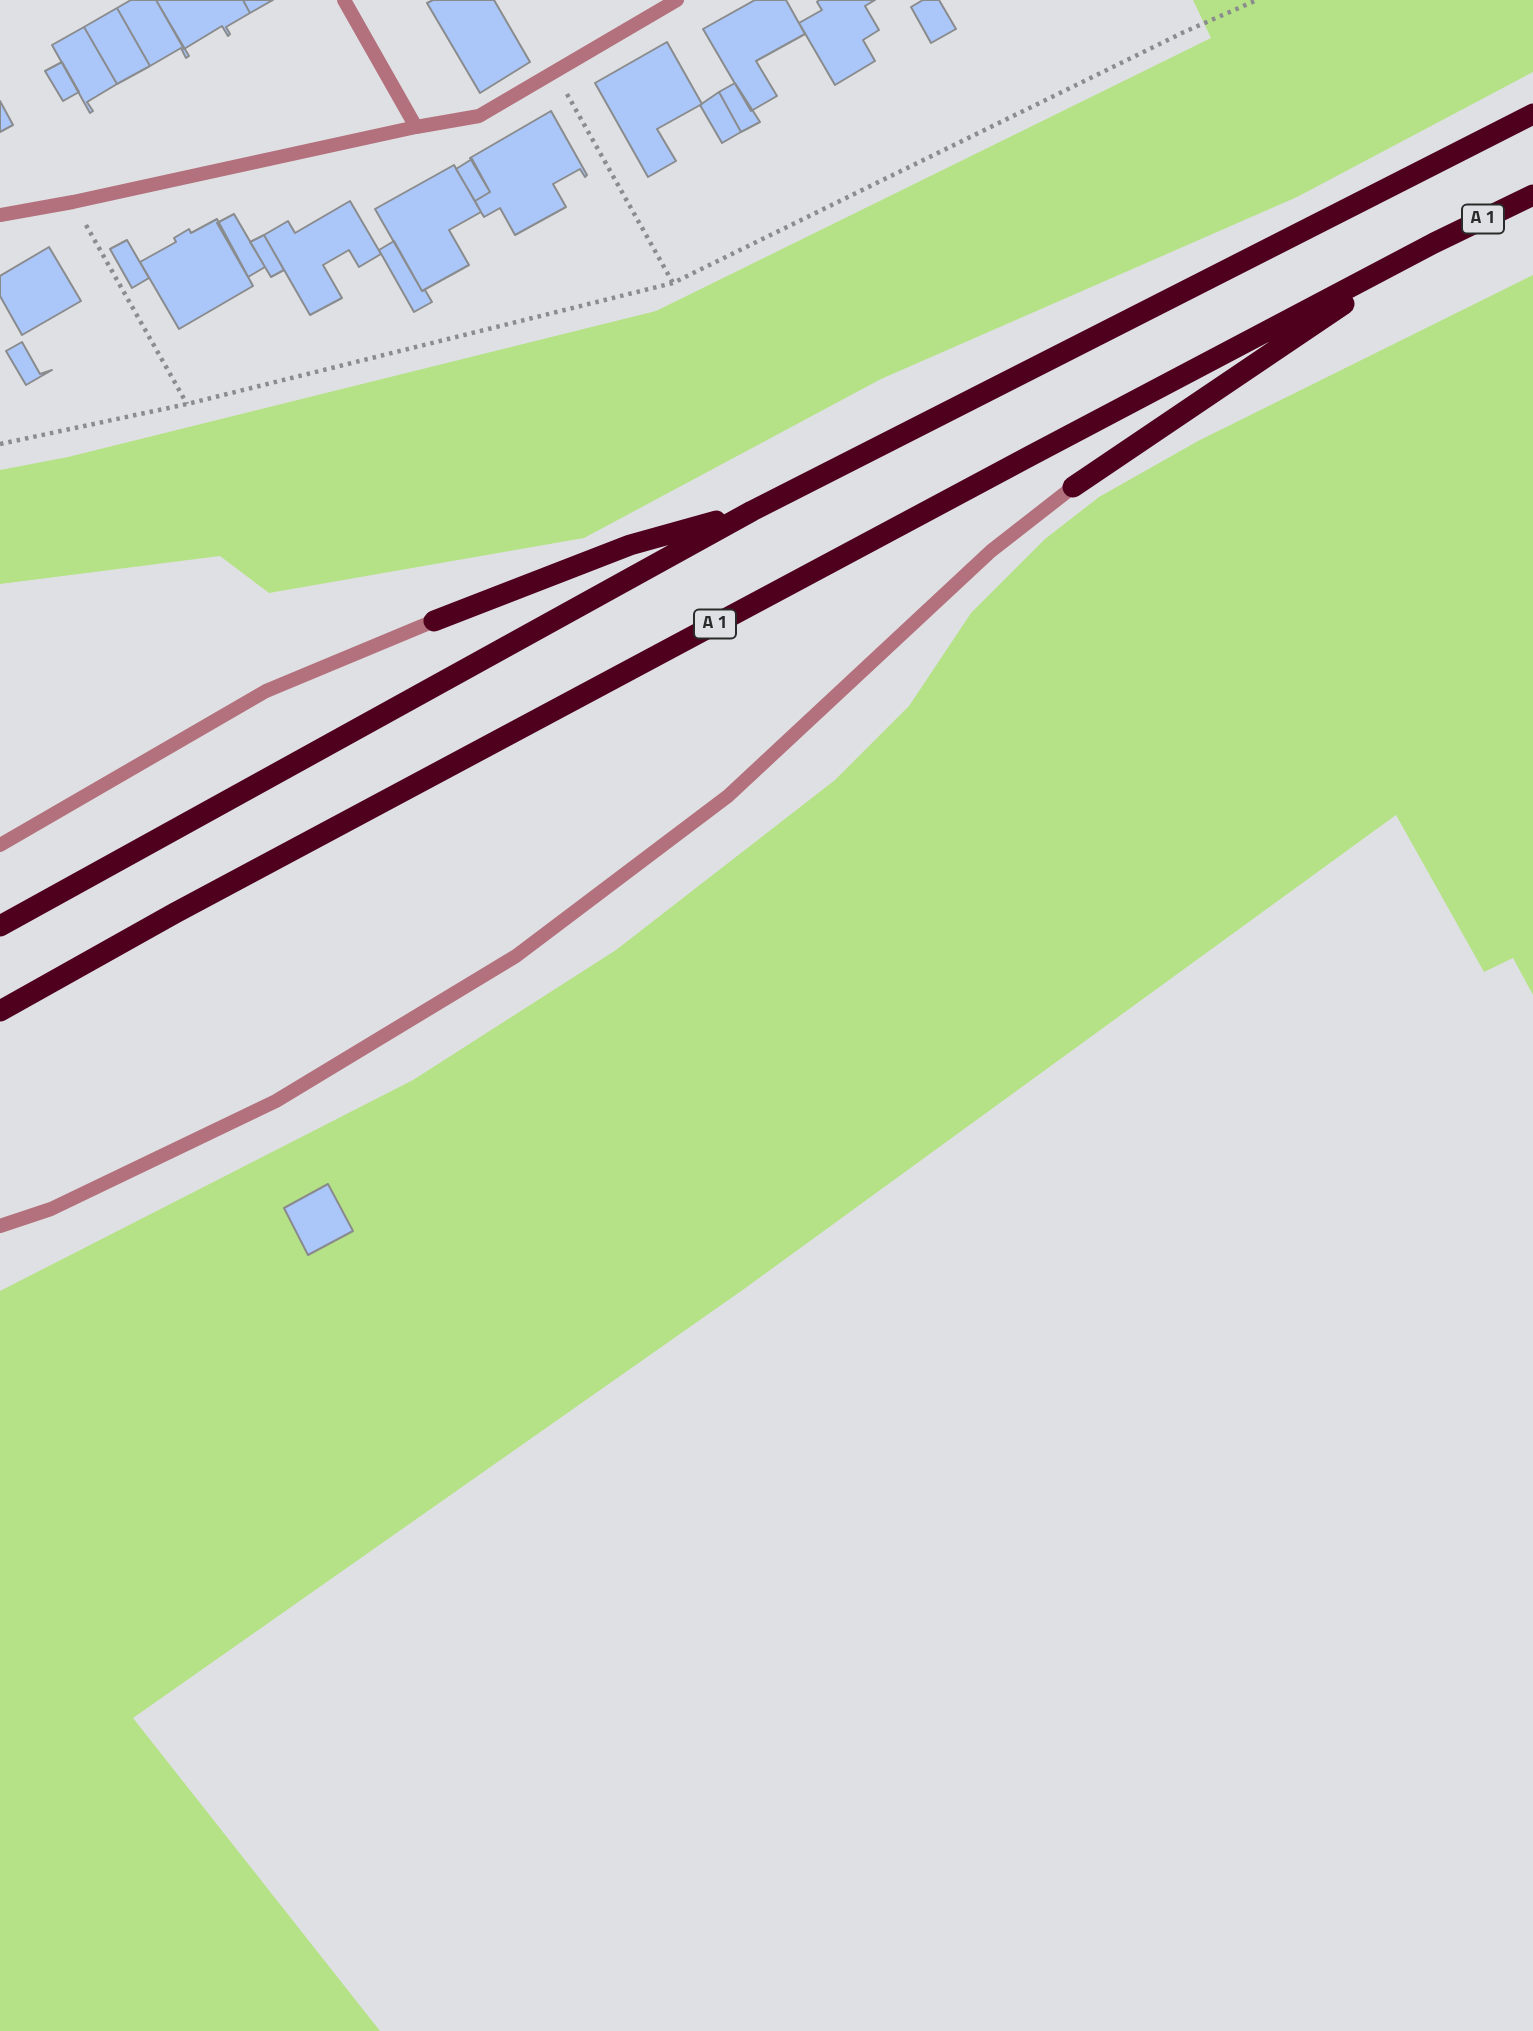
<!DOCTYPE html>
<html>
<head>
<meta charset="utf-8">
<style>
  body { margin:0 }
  canvas { display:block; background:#dfe0e3 }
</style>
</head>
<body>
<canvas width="1533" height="2031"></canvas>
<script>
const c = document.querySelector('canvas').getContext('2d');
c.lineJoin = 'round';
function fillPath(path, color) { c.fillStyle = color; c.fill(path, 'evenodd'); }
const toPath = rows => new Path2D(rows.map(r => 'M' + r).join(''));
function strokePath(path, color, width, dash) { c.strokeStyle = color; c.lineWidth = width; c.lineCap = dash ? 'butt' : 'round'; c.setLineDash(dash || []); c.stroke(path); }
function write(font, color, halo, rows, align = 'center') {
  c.font = font + ' "Titillium Web",sans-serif'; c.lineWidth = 7; c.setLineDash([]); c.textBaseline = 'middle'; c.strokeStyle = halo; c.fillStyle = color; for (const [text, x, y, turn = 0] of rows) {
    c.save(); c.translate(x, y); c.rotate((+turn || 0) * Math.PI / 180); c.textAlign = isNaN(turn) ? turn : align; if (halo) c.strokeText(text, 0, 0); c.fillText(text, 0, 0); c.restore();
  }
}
fillPath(toPath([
  [1193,0,1533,0,1533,72,1297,197,881,379,584,538,269,593,220,556,0,584,0,470,68,457,656,311,1211,38],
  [1533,275,1533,995,1513,958,1484,972,1396,815,744,1289,133,1718,380,2031,0,2031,0,1291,413,1080,616,950,835,780,909,706,971,613,1045,539,1099,497,1198,441]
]), '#b6e287');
const building = toPath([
  [131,0,156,0,189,56,186,58,181,48,150,66,117,8,131,0],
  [156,0,243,0,250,13,226,27,230,34,228,36,222,26,184,49,156,0],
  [243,0,273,0,250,13,243,0],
  [433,0,494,0,530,62,480,93,427,3,433,0],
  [755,0,786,0,805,34,756,61,777,96,751,111,703,29,755,0],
  [819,0,875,0,865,6,879,30,863,40,875,61,835,85,799,23,822,10,817,2,819,0],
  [923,0,939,0,956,29,931,43,911,7,923,0],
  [117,8,150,66,117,84,84,27,117,8],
  [84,27,117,84,87,102,93,111,90,113,52,45,84,27],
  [667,42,702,104,657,129,676,161,648,177,595,83,667,42],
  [62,62,79,92,63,101,45,71,62,62],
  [735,83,760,122,741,132,719,92,735,83],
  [719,92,741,132,722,143,700,105,719,92],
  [0,101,13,125,0,132,0,101],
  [551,111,587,175,585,177,580,169,553,184,566,207,515,235,500,208,484,217,481,212,475,201,490,192,470,158,551,111],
  [472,159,490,192,475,201,456,169,472,159],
  [454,165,481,212,449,230,469,265,422,291,375,209,454,165],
  [350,201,381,254,359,267,349,250,323,265,342,298,310,315,264,235,288,221,295,233,350,201],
  [234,214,265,267,248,277,217,223,234,214],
  [217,219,253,286,179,329,140,262,176,242,174,238,189,229,191,233,217,219],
  [264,235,284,270,271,277,250,242,264,235],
  [127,240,149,278,132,288,110,249,127,240],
  [394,241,422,291,425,290,432,302,414,312,379,250,394,241],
  [49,247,81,301,22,335,0,296,0,276,49,247],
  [22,342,40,374,52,370,26,385,6,351,22,342],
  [328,1184,353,1231,308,1255,284,1208,328,1184]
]);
fillPath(building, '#abc7f9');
strokePath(building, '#8a8b8d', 2);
strokePath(toPath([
  [567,94,673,283],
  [86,225,187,404],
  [0,444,187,404,673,283,1184,32,1257,0]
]), '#8b8c8e', 4.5, [3.5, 5]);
strokePath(toPath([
  [0,215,73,202,416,127,479,116,677,0],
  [0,845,266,691,434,621],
  [0,1226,51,1209,276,1101,516,956,728,796,991,551,1073,487]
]), '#b3717d', 14);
strokePath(toPath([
  [344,0,416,127]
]), '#b3717d', 14);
strokePath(toPath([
  [1073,487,1344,304],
  [434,621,630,545,716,521],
  [0,926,752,511,1533,114],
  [0,1011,175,913,1030,456,1434,243,1533,195]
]), '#4f001d', 21);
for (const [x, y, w] of [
  [1483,219,42],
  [715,624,42]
]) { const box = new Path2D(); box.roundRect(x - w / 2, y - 14.5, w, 29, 5); c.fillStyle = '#dfe0e3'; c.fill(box); strokePath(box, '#2a2a2b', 2); }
write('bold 18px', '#2a2a2b', null, [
  ["A 1",1483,219],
  ["A 1",715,624]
]);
</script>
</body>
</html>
